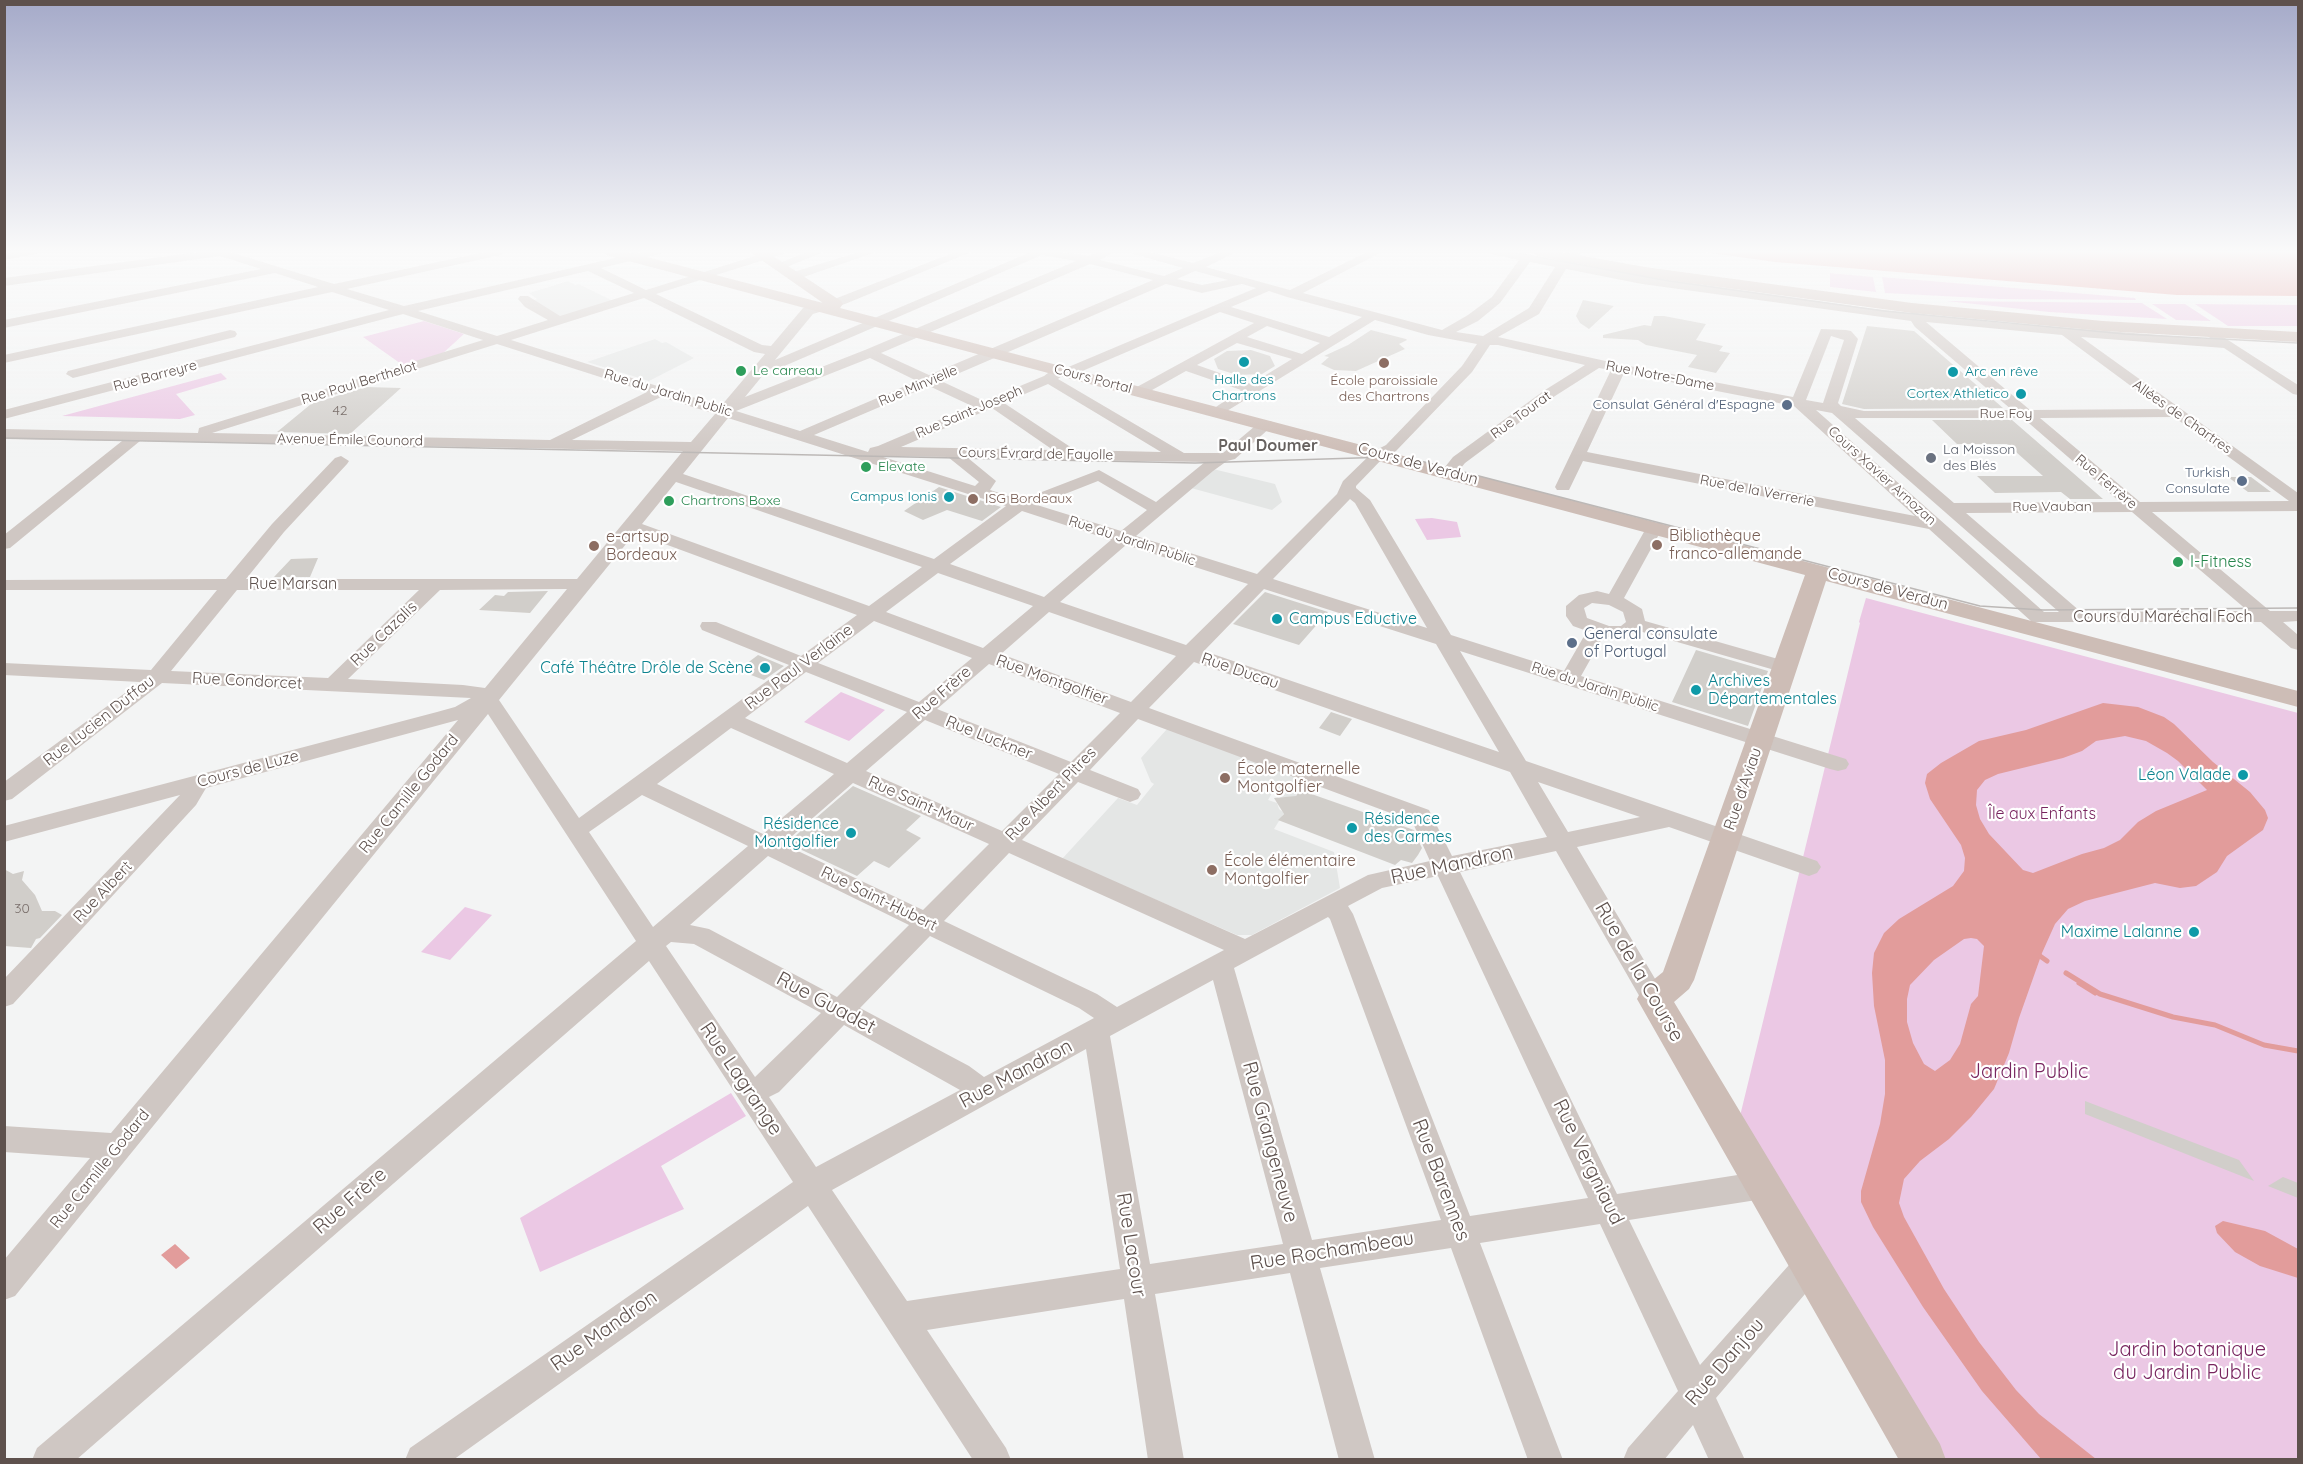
<!DOCTYPE html>
<html>
<head>
<meta charset="utf-8">
<style>
  body { margin:0 }
  #map { position:relative; width:2303px; height:1464px; overflow:hidden; background:#f3f4f4; font-family:Quicksand,sans-serif }
  canvas { display:block }
  .frame { position:absolute; inset:0; border:6px solid #5e514d; pointer-events:none }
</style>
</head>
<body>
<div id="map">
<canvas width="2303" height="1464"></canvas>
<div class="frame"></div>
</div>
<script>
const c = document.querySelector('canvas').getContext('2d');
c.lineJoin = 'round';
function fillPath(path, color) { c.fillStyle = color; c.fill(path, 'evenodd'); }
const toPath = rows => new Path2D(rows.map(r => 'M' + r).join(''));
function strokePath(path, color, width, dash) { c.strokeStyle = color; c.lineWidth = width; c.lineCap = dash ? 'butt' : 'round'; c.setLineDash(dash || []); c.stroke(path); }
function write(font, color, halo, rows, align = 'center') {
  c.font = font + ' Quicksand,sans-serif'; c.lineWidth = 4.5; c.setLineDash([]); c.textBaseline = 'middle'; c.strokeStyle = halo; c.fillStyle = color; for (const [text, x, y, turn = 0] of rows) {
    c.save(); c.translate(x, y); c.rotate((+turn || 0) * Math.PI / 180); c.textAlign = isNaN(turn) ? turn : align; if (halo) c.strokeText(text, 0, 0); c.fillText(text, 0, 0); c.restore();
  }
}
fillPath(toPath([
  [568,281,575,285,579,284,615,302,559,319,531,301,537,299,529,293],
  [655,339,662,343,666,342,694,358,649,381,587,362],
  [1213,469,1275,484,1282,502,1272,510,1191,488],
  [1167,729,1306,780,1295,797,1281,797,1272,793,1268,800,1277,803,1279,809,1284,813,1274,829,1334,852,1340,888,1252,935,1237,935,1062,859,1118,798,1137,805,1154,784,1151,782,1141,758]
]), '#e4e6e5');
fillPath(toPath([
  [1830,273,1873,277,1876,292,1830,287],
  [1882,277,2135,298,2136,300,1999,299,1885,293],
  [1946,301,2142,303,2167,319,2049,312],
  [2152,304,2185,304,2211,321,2176,320],
  [2195,304,2298,305,2298,326,2228,326],
  [424,321,464,334,441,355,404,366,363,337],
  [221,373,227,379,176,394,195,415,180,419,62,416],
  [1432,518,1457,522,1461,537,1427,540,1415,519],
  [1866,598,2298,713,2298,1459,1942,1459,1740,1116,1860,623,1859,622],
  [841,692,885,710,849,741,804,722],
  [465,907,492,915,450,960,421,952],
  [731,1093,746,1116,661,1166,684,1209,540,1272,520,1218]
]), '#ebc8e4');
fillPath(toPath([
  [1703,252,2298,252,2298,296,2177,295,1775,262],
  [2103,703,2138,707,2164,717,2174,724,2213,762,2250,792,2265,810,2268,818,2263,830,2227,856,2217,872,2196,886,2180,888,2155,883,2085,901,2068,909,2055,924,2042,953,2019,1018,2009,1053,1994,1089,1971,1117,1949,1139,1920,1161,1904,1179,1899,1203,1904,1217,1944,1289,1979,1342,2016,1390,2039,1414,2096,1459,2041,1459,1982,1391,1923,1307,1873,1227,1861,1202,1861,1191,1880,1124,1885,1094,1885,1060,1874,1006,1872,973,1874,953,1884,933,1899,919,1953,886,1964,871,1965,858,1961,845,1930,799,1925,783,1927,774,1941,763,1979,741,2026,730],
  [2125,736,2146,741,2167,753,2178,761,2207,790,2156,811,2138,822,2120,840,2104,848,2082,854,2033,873,2023,870,1989,834,1980,819,1976,805,1977,790,1985,780,1998,774,2063,758,2082,751,2096,741],
  [1971,938,1977,939,1984,946,1978,996,1971,1004,1960,1044,1950,1060,1935,1071,1924,1064,1913,1043,1907,1022,1907,999,1910,985,1934,960,1964,939],
  [2223,1221,2265,1231,2298,1249,2298,1278,2260,1266,2235,1252,2217,1233,2215,1226],
  [175,1244,190,1258,176,1269,161,1255]
]), '#e29c9b');
strokePath(toPath([
  [2040,956,2047,961],
  [2066,973,2100,994,2173,1017,2215,1025,2264,1045,2298,1051],
  [2079,983,2095,993]
]), '#e29c9b', 5);
fillPath(toPath([
  [1583,300,1614,306,1589,329,1580,323,1576,316],
  [1654,316,1664,316,1706,324,1696,340,1723,346,1719,351,1730,353,1716,373,1688,367,1697,355,1646,345,1638,340,1603,338,1603,335,1644,325,1651,326],
  [1867,326,1914,331,2003,408,1864,409,1842,404],
  [1371,330,1406,339,1407,340,1399,344,1405,349,1356,371,1334,370,1321,364,1329,357,1324,356,1348,345],
  [1251,350,1270,356,1275,366,1262,374,1237,375,1218,369,1214,359,1227,351],
  [366,387,401,388,350,434,277,432,311,404],
  [1932,420,2012,420,2103,499,2070,499,2061,492,1995,493,1977,476,2043,476,2007,444,1957,444],
  [2228,477,2251,477,2271,492,2248,492],
  [939,487,1001,507,982,521,947,510,923,520,904,511],
  [318,558,310,577,274,577,291,559],
  [548,591,530,613,479,610,495,595,504,596,508,592],
  [1265,592,1328,612,1299,645,1233,624],
  [1696,650,1768,671,1748,726,1672,702],
  [758,655,784,666,764,680,738,670],
  [1331,712,1352,719,1340,736,1319,728],
  [853,786,921,816,906,830,921,838,889,868,874,861,857,876,787,843],
  [1300,790,1414,830,1416,834,1413,838,1418,840,1422,848,1418,855,1412,863,1401,860,1395,865,1278,820,1284,814,1274,798,1296,796],
  [4,869,13,874,24,871,22,880,35,895,42,911,55,911,62,915,40,938,36,939,31,948,4,946],
  [2085,1101,2239,1160,2254,1181,2085,1114],
  [2283,1177,2298,1183,2298,1198,2268,1186]
]), '#d1ceca');
fillPath(toPath([
  [14,252,38,252,36,254,4,260,4,253,14,252],
  [199,252,230,252,334,284,485,252,506,252,500,255,347,289,404,306,642,252,662,252,660,254,601,268,646,290,768,252,785,252,783,254,656,294,762,345,771,346,803,308,837,298,955,252,971,252,845,304,813,314,775,360,1031,252,1061,252,1088,256,1099,252,1114,252,1100,260,1164,276,1183,268,1134,254,1132,252,1150,252,1193,263,1221,252,1236,252,1206,267,1290,290,1367,252,1382,252,1303,293,1442,330,1468,315,1492,297,1519,260,1491,254,1489,252,1512,252,1560,261,1570,252,1578,252,1580,254,1572,263,1642,276,1860,307,1909,313,1914,311,1920,314,2004,323,2211,339,2207,335,2214,331,2298,385,2298,395,2293,394,2224,348,2081,337,2298,493,2298,511,2152,512,2270,611,2298,611,2298,621,2283,622,2298,635,2298,650,2291,648,2261,622,2032,622,1929,529,1583,461,1569,490,1557,490,1555,487,1611,370,1599,368,1555,396,1465,463,1455,475,1443,475,1441,472,1453,457,1545,390,1585,365,1498,345,1490,345,1472,372,1396,451,1384,457,1356,486,1356,488,1370,500,1451,635,1564,671,1587,631,1573,626,1566,616,1566,606,1579,595,1597,591,1609,594,1649,523,1661,523,1663,527,1624,598,1642,609,1645,621,1792,663,1795,667,1792,671,1785,673,1639,631,1625,637,1603,637,1581,676,1846,759,1849,764,1846,769,1838,771,1830,769,1460,651,1526,761,1817,861,1821,867,1817,873,1809,876,1669,827,1577,847,1667,999,1663,1006,1654,1010,1645,1006,1556,851,1460,872,1617,1194,1763,1171,1774,1175,1778,1185,1774,1195,1763,1199,1629,1220,1700,1365,1789,1265,1813,1256,1824,1260,1829,1271,1824,1282,1811,1287,1716,1398,1745,1460,1709,1460,1693,1425,1664,1460,1623,1460,1628,1448,1678,1391,1600,1224,1480,1243,1563,1460,1528,1460,1451,1248,1320,1268,1375,1460,1339,1460,1290,1273,1155,1294,1184,1460,1148,1460,1124,1299,927,1330,1006,1448,1011,1460,973,1460,808,1206,453,1460,405,1460,410,1448,793,1182,649,961,76,1460,32,1460,37,1448,636,941,488,714,15,1296,4,1300,4,1260,90,1158,4,1152,4,1126,111,1133,458,720,206,788,196,805,13,1004,4,1007,4,979,180,795,4,842,4,826,437,712,455,707,471,698,162,683,12,799,4,801,4,782,140,682,4,675,4,663,151,670,217,590,4,590,4,580,226,579,272,524,335,458,341,456,349,461,347,464,284,532,246,579,577,579,683,451,140,441,10,548,4,549,4,535,122,441,4,439,4,429,198,433,199,428,483,340,403,314,4,419,4,410,389,310,332,292,4,363,4,355,318,287,275,273,4,328,4,320,261,269,220,256,4,286,4,278,199,252],
  [1042,255,1076,261,865,350,745,397,768,369,782,367,1042,255],
  [1530,262,1555,267,1529,308,1483,336,1456,332,1478,321,1500,303,1530,262],
  [1090,264,1153,280,929,375,881,353,1090,264],
  [1566,269,1642,284,1911,321,1915,327,2012,410,1864,411,1841,406,1838,403,1858,339,1851,331,1846,330,1821,329,1793,397,1619,364,1498,337,1539,314,1566,269],
  [588,271,634,293,560,316,528,296,520,296,518,299,525,307,548,320,497,336,418,311,588,271],
  [1195,271,1228,280,1202,285,1177,279,1195,271],
  [1166,284,1202,293,1242,284,1256,288,1066,368,1056,367,1044,376,984,401,941,381,1166,284],
  [1269,291,1287,297,1362,317,1329,337,1231,307,1269,291],
  [644,298,754,352,765,354,721,406,511,340,644,298],
  [1220,312,1254,323,1135,388,1133,391,1135,394,1145,394,1186,371,1241,390,1210,411,1217,415,1222,414,1375,320,1428,335,1477,344,1462,366,1386,445,1374,451,1343,481,1337,494,1257,574,1136,536,1213,471,1227,461,1235,459,1271,427,1273,424,1271,421,1261,421,1223,453,1184,453,1058,379,1063,375,1073,375,1220,312],
  [1926,322,2062,335,2162,409,2030,410,1926,322],
  [1267,326,1320,343,1302,354,1247,337,1267,326],
  [1831,336,1844,340,1823,403,1806,400,1831,336],
  [1237,343,1292,359,1251,384,1197,365,1237,343],
  [497,344,647,392,550,440,212,433,497,344],
  [870,358,917,381,800,431,736,411,870,358],
  [1624,373,1794,406,1915,516,1587,452,1624,373],
  [1048,384,1161,452,1075,450,1004,403,1048,384],
  [929,386,972,406,878,446,870,448,868,452,814,435,929,386],
  [661,397,715,414,691,442,572,440,661,397],
  [992,408,1053,450,901,447,992,408],
  [1816,410,1832,413,2059,612,2044,612,1816,410],
  [2174,417,2289,501,2140,502,2040,418,2174,417],
  [728,418,1006,506,934,559,683,474,728,418],
  [1855,418,2023,418,2120,502,1954,503,1855,418],
  [880,456,948,457,979,482,975,486,880,456],
  [968,458,1071,460,1205,462,1156,502,1099,470,1021,500,990,490,996,481,968,458],
  [1098,481,1147,510,1121,531,1037,505,1098,481],
  [676,482,679,483,922,567,869,606,642,524,676,482],
  [1350,499,1355,503,1427,628,1273,579,1350,499],
  [1022,511,1111,540,1044,597,950,564,1022,511],
  [2132,512,2248,611,2081,612,1966,513,2132,512],
  [635,533,857,615,801,656,716,622,702,622,700,626,702,630,789,665,579,818,499,700,635,533],
  [1126,545,1248,584,1186,645,1060,602,1126,545],
  [938,573,1033,606,983,648,886,612,938,573],
  [567,589,485,688,463,685,348,679,440,590,567,589],
  [1264,589,1436,644,1499,752,1204,651,1264,589],
  [237,590,419,590,328,678,171,671,237,590],
  [1592,603,1609,605,1623,612,1626,622,1621,626,1609,626,1587,618,1584,608,1592,603],
  [1049,612,1176,656,1131,702,1001,654,1049,612],
  [874,621,972,658,919,702,818,663,874,621],
  [1194,662,1510,772,1547,837,1452,856,1429,810,1149,708,1194,662],
  [989,664,1120,713,1071,762,937,709,989,664],
  [806,672,907,712,847,763,745,718,806,672],
  [1138,719,1412,821,1430,861,1368,875,1245,939,1022,840,1078,782,1122,799,1130,802,1138,799,1141,794,1138,789,1090,770,1138,719],
  [925,720,1059,774,1002,831,866,771,925,720],
  [731,728,834,774,763,834,657,784,731,728],
  [1538,782,1640,817,1568,832,1538,782],
  [853,783,989,844,923,910,783,844,853,783],
  [642,795,748,846,653,927,589,832,642,795],
  [1009,853,1224,950,1117,1007,1097,994,944,921,1009,853],
  [768,856,909,925,837,997,709,929,690,925,768,856],
  [1438,876,1588,1198,1470,1216,1353,914,1348,906,1382,888,1438,876],
  [1328,917,1330,919,1441,1220,1312,1240,1234,968,1328,917],
  [930,936,1079,1008,1094,1018,984,1077,969,1066,860,1008,930,936],
  [671,942,694,944,821,1013,755,1077,666,946,671,942],
  [1213,980,1283,1244,1150,1264,1110,1036,1213,980],
  [844,1025,960,1090,816,1167,769,1097,779,1092,844,1025],
  [1086,1049,1120,1269,907,1301,832,1190,1086,1049],
  [807,252,823,252,782,269,778,270,772,266,807,252],
  [859,252,876,252,798,279,794,280,788,276,790,273,859,252],
  [230,330,235,331,237,334,235,337,73,378,66,374,68,371,230,330]
]), '#cfc7c3');
fillPath(toPath([
  [604,252,628,252,823,303,750,252,767,252,841,301,843,304,840,308,2298,691,2298,707,1826,581,1694,980,1689,989,1674,1002,1940,1444,1946,1460,1899,1460,1637,999,1642,989,1663,972,1805,575,606,255,604,252],
  [1531,252,1561,252,1645,267,1912,303,2103,321,2298,332,2298,342,2103,331,1912,313,1645,277,1538,256,1531,252]
]), '#cdbdb6');
strokePath(toPath([
  [1511,252,1669,281,1884,311,2125,334,2298,343],
  [4,438,1195,463,1389,457,1416,460,1452,469,1980,606,2043,610,2298,608]
]), '#bcb8b6', 1.5);
const sky = c.createLinearGradient(0, 0, 0, 457);
sky.addColorStop(0, '#a5aac9');
sky.addColorStop(0.55, '#fafafa');
sky.addColorStop(1, '#fafafa00');
c.fillStyle = sky;
c.fillRect(0, 0, 2303, 457);
for (const [x, y, r, color] of [
  [1244,362,6,"#0f9aa8"],
  [1384,363,6,"#8d6e63"],
  [741,371,6,"#2e9e5b"],
  [1953,372,6,"#0f9aa8"],
  [2021,394,6,"#0f9aa8"],
  [1787,405,6,"#5c6f8a"],
  [1931,458,6,"#6b7280"],
  [866,467,6,"#2e9e5b"],
  [2242,481,6,"#5c6f8a"],
  [949,497,6,"#0f9aa8"],
  [973,499,6,"#8d6e63"],
  [669,501,6,"#2e9e5b"],
  [1657,545,6,"#8d6e63"],
  [594,546,6,"#8d6e63"],
  [2178,562,6,"#2e9e5b"],
  [1277,619,6,"#0f9aa8"],
  [1572,643,6,"#5c6f8a"],
  [765,668,6,"#0f9aa8"],
  [1696,690,6,"#0f9aa8"],
  [2243,775,6,"#0f9aa8"],
  [1225,778,6,"#8d6e63"],
  [1352,828,6,"#0f9aa8"],
  [851,833,6,"#0f9aa8"],
  [1212,870,6,"#8d6e63"],
  [2194,932,6,"#0f9aa8"]
]) { const dot = new Path2D(); dot.arc(x, y, r, 0, 2 * Math.PI); c.fillStyle = color; c.fill(dot); strokePath(dot, '#fff', 2); }
write('14px', '#27864d', '#fff', [
  ["Le carreau",753,371],
  ["Elevate",878,467],
  ["Chartrons Boxe",681,501]
], 'left');
write('14px', '#0d838f', '#fff', [
  ["Arc en rêve",1965,372,"left"],
  ["Halle des",1244,380,"center"],
  ["Chartrons",1244,396,"center"],
  ["Cortex Athletico",2009,394],
  ["Campus Ionis",937,497]
], 'right');
write('14px', '#5e514d', '#fff', [
  ["Rue Barreyre",155,376,-15],
  ["Rue Notre-Dame",1660,376,11],
  ["Cours Portal",1093,379,15],
  ["Rue Paul Berthelot",359,383,-17],
  ["Rue Minvielle",918,386,-23],
  ["Rue du Jardin Public",668,393,17],
  ["Rue Saint-Joseph",969,412,-23],
  ["Rue Foy",2006,414],
  ["Rue Tourat",1521,415,-36],
  ["Allées de Chartres",2182,417,35],
  ["Avenue Émile Counord",350,440,1],
  ["Cours Évrard de Fayolle",1036,454,1],
  ["Cours Xavier Arnozan",1882,476,42],
  ["Rue Ferrère",2106,482,40],
  ["Rue de la Verrerie",1757,491,11],
  ["Rue Vauban",2052,507],
  ["Rue du Jardin Public",1132,541,18],
  ["Rue du Jardin Public",1595,687,18]
]);
write('14px', '#785e54', '#fff', [
  ["École paroissiale",1384,381],
  ["des Chartrons",1384,397],
  ["ISG Bordeaux",985,499,"left"]
]);
write('14px', '#4e5e75', '#fff', [
  ["Consulat Général d'Espagne",1775,405],
  ["Turkish",2230,473],
  ["Consulate",2230,489]
], 'right');
write('14px', '#7b706c', null, [
  ["42",340,411],
  ["30",22,909]
]);
write('14px', '#5b616d', '#fff', [
  ["La Moisson",1943,450],
  ["des Blés",1943,466]
], 'left');
write('bold 16px', '#676260', '#fff', [
  ["Paul Doumer",1268,446]
]);
write('16px', '#5e514d', '#fff', [
  ["Cours de Verdun",1418,464,15],
  ["Rue Marsan",293,584],
  ["Cours de Verdun",1888,589,15],
  ["Cours du Maréchal Foch",2163,617],
  ["Rue Cazalis",384,634,-44],
  ["Rue Paul Verlaine",799,667,-37],
  ["Rue Ducau",1240,671,19],
  ["Rue Montgolfier",1052,680,20],
  ["Rue Condorcet",247,681,3],
  ["Rue Frère",942,693,-41],
  ["Rue Lucien Duffau",99,721,-38],
  ["Rue Luckner",989,738,22],
  ["Cours de Luze",248,769,-15],
  ["Rue d'Aviau",1743,789,-71],
  ["Rue Camille Godard",409,794,-51],
  ["Rue Albert Pitres",1051,794,-46],
  ["Rue Saint-Maur",921,804,24],
  ["Rue Albert",103,892,-47],
  ["Rue Saint-Hubert",879,899,26],
  ["Rue Camille Godard",100,1169,-51]
]);
write('16px', '#785e54', '#fff', [
  ["Bibliothèque",1669,536],
  ["franco-allemande",1669,554],
  ["e-artsup",606,537],
  ["Bordeaux",606,555],
  ["École maternelle",1237,769],
  ["Montgolfier",1237,787],
  ["École élémentaire",1224,861],
  ["Montgolfier",1224,879]
], 'left');
write('16px', '#27864d', '#fff', [
  ["I-Fitness",2190,562]
], 'left');
write('16px', '#0d838f', '#fff', [
  ["Campus Eductive",1289,619,"left"],
  ["Café Théâtre Drôle de Scène",753,668],
  ["Archives",1708,681,"left"],
  ["Départementales",1708,699,"left"],
  ["Léon Valade",2231,775],
  ["Résidence",1364,819,"left"],
  ["des Carmes",1364,837,"left"],
  ["Résidence",839,824],
  ["Montgolfier",839,842],
  ["Maxime Lalanne",2182,932]
], 'right');
write('16px', '#4e5e75', '#fff', [
  ["General consulate",1584,634],
  ["of Portugal",1584,652]
], 'left');
write('16px', '#78255f', '#fff', [
  ["Île aux Enfants",2042,814]
]);
write('20px', '#5e514d', '#fff', [
  ["Rue Mandron",1452,865,-12],
  ["Rue de la Course",1639,972,60],
  ["Rue Guadet",826,1003,28],
  ["Rue Mandron",1016,1074,-28],
  ["Rue Lagrange",741,1079,56],
  ["Rue Grangeneuve",1270,1142,75],
  ["Rue Vergniaud",1588,1162,64],
  ["Rue Barennes",1441,1180,69],
  ["Rue Frère",350,1201,-41],
  ["Rue Lacour",1131,1245,81],
  ["Rue Rochambeau",1332,1251,-9],
  ["Rue Mandron",604,1331,-35],
  ["Rue Danjou",1725,1362,-49]
]);
write('20px', '#78255f', '#fff', [
  ["Jardin Public",2029,1072],
  ["Jardin botanique",2187,1350],
  ["du Jardin Public",2187,1373]
]);
</script>
</body>
</html>
